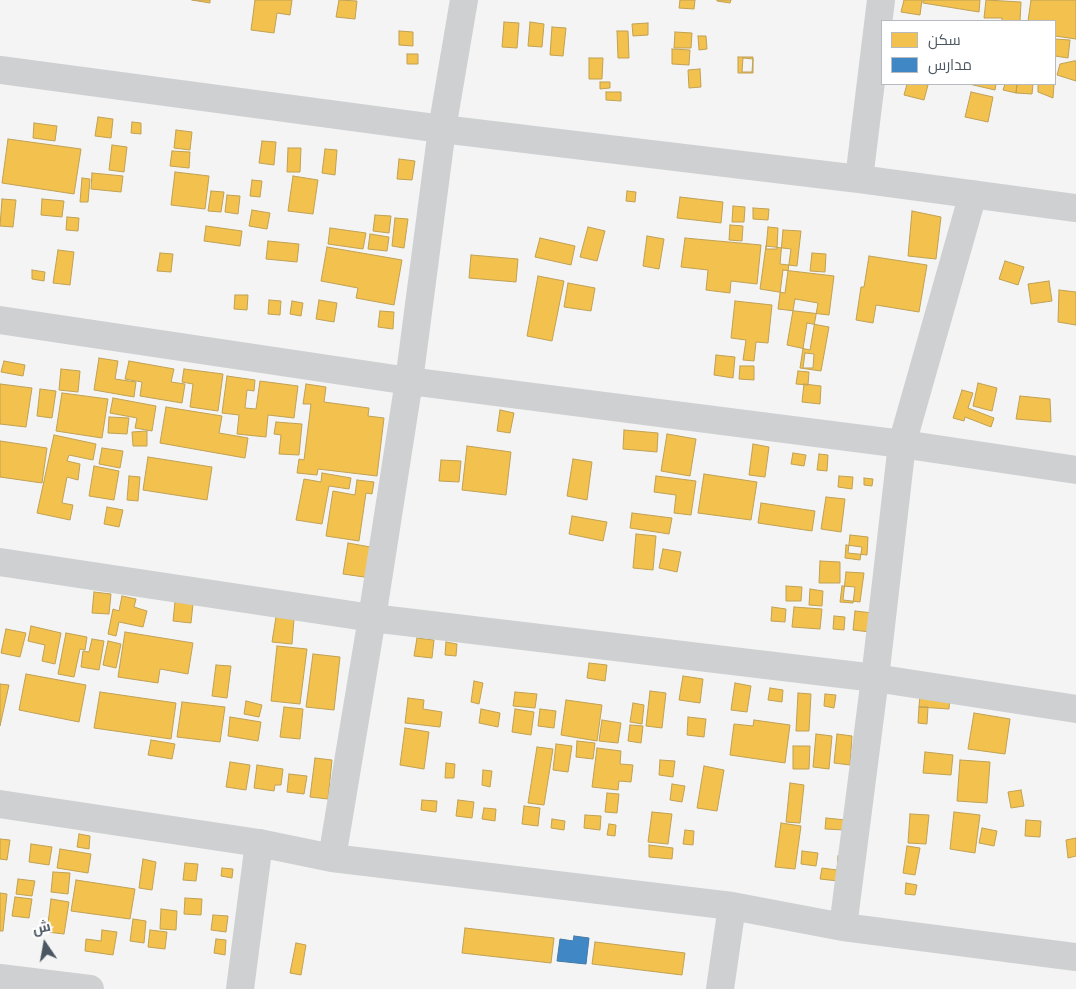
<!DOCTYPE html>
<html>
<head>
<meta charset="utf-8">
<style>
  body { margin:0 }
  #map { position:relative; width:1076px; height:989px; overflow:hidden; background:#f4f4f4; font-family:Overpass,Cairo,sans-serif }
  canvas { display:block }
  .legend { position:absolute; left:881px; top:20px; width:175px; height:65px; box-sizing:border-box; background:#fff; border:1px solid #b7bbc0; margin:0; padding:6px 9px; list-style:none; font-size:15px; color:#4a5661 }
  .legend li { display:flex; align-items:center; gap:10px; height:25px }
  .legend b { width:25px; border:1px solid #b7bbc0 }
  .north { position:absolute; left:20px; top:919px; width:50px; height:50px; -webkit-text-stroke:4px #fff; paint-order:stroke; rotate:348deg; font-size:14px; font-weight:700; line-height:20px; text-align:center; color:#4a5661 }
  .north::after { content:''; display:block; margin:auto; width:18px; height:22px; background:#4a5661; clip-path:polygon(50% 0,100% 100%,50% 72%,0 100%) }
</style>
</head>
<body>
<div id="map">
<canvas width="1076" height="989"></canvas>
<ul class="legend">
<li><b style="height:14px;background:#f2c14e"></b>سكن</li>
<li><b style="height:14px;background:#3f88c5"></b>مدارس</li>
</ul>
<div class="north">ش</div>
</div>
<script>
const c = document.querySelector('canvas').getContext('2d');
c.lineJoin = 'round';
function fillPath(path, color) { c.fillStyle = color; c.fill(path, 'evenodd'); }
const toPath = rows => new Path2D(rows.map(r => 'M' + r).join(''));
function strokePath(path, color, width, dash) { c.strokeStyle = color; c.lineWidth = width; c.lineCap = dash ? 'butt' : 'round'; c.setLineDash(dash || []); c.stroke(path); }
const homes = toPath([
  [192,0,210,0,210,3,192,0],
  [255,0,292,0,290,15,277,13,274,33,251,30,255,0],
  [339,0,357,1,355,19,336,17,339,0],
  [680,0,695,0,694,9,679,8,680,0],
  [717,0,731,0,730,3,717,1,717,0],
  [904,0,922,0,920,15,901,12,904,0],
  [923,0,980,0,979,12,923,3,923,0],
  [986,0,1021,2,1020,21,1002,21,1002,18,984,18,986,0],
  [1031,0,1076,0,1076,39,1055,36,1055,21,1028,21,1031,0],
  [504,22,519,23,517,48,502,47,504,22],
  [530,22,544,24,542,47,528,46,530,22],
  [648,23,648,35,633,36,632,24,648,23],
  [552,27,566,28,563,56,550,55,552,27],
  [399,31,413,32,413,46,399,45,399,31],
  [617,31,628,31,629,58,618,58,617,31],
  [675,32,692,33,691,48,674,48,675,32],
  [698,36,706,36,707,49,699,50,698,36],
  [1055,39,1070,40,1068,58,1055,56,1055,39],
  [672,49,690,50,689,65,672,64,672,49],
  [407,54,418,54,418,64,407,64,407,54],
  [738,57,753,57,753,73,738,73,738,57],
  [589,58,603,58,602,79,589,79,589,58],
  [743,58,753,59,752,72,742,72,743,58],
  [1074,61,1076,61,1076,81,1057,75,1060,64,1074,61],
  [700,69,701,87,689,88,688,70,700,69],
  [600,82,610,82,610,88,600,89,600,82],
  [907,84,922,84,928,85,924,100,904,95,907,84],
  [969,84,996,84,995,90,969,84],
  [1005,84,1017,84,1016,93,1003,90,1005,84],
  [1017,84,1033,84,1032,94,1016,93,1017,84],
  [1038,84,1054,84,1053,98,1038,92,1038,84],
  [606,92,621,92,621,101,606,100,606,92],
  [971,92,993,97,988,122,965,117,971,92],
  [98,117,113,119,111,138,95,136,98,117],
  [132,122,141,123,141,134,131,133,132,122],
  [34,123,57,126,55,141,33,138,34,123],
  [176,130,192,132,190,150,174,148,176,130],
  [8,139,81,149,74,194,2,183,8,139],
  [262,141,276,142,274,165,259,163,262,141],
  [112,145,127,147,124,172,109,170,112,145],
  [288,148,301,148,300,172,287,172,288,148],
  [325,149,337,150,335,175,322,173,325,149],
  [172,151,190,152,189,168,170,166,172,151],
  [399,159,415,161,412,180,397,179,399,159],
  [175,172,209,176,205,209,171,205,175,172],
  [92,173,123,176,121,192,91,189,92,173],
  [293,176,318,180,313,214,288,211,293,176],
  [82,178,90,179,88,202,80,202,82,178],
  [252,180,262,181,260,197,250,196,252,180],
  [211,191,224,192,221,212,208,211,211,191],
  [627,191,636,192,635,202,626,201,627,191],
  [227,195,240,196,238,214,225,212,227,195],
  [680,197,723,202,721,223,677,218,680,197],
  [2,199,16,200,13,227,0,226,2,199],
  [42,199,64,201,62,217,41,215,42,199],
  [733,206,745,207,744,222,732,222,733,206],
  [753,208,769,209,768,220,753,219,753,208],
  [252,210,270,213,267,229,249,226,252,210],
  [912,211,941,217,936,259,908,256,912,211],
  [375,215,391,216,389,233,373,231,375,215],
  [67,217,79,218,78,231,66,230,67,217],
  [395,218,408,219,404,248,392,246,395,218],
  [730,225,743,226,742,241,729,240,730,225],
  [206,226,242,231,240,246,204,241,206,226],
  [588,227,605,231,597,261,580,257,588,227],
  [768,227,778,228,777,249,766,249,768,227],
  [330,228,366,233,363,249,328,244,330,228],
  [783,230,801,231,797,266,780,264,783,230],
  [370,234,389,237,387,251,368,249,370,234],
  [647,236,664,239,659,269,643,266,647,236],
  [540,238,575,246,571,265,535,257,540,238],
  [685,238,761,245,757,284,731,281,730,293,706,290,708,270,681,267,685,238],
  [268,241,299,244,297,262,266,259,268,241],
  [766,246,791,249,785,293,760,289,766,246],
  [327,247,402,260,394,305,356,298,358,288,321,281,327,247],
  [58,250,74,252,70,285,53,283,58,250],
  [160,253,173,254,171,272,157,271,160,253],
  [812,253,826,254,825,272,810,271,812,253],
  [471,255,518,259,516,282,469,278,471,255],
  [869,256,927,265,919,312,876,305,873,323,856,320,861,287,864,287,869,256],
  [1005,261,1024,267,1018,285,999,279,1005,261],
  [32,270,45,272,44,281,32,279,32,270],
  [783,270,834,276,829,315,778,309,783,270],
  [538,276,564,281,552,341,527,336,538,276],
  [1049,281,1052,301,1031,304,1028,284,1049,281],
  [568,283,595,288,591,311,564,307,568,283],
  [1059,290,1076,292,1076,325,1058,322,1059,290],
  [235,295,248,295,247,310,234,309,235,295],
  [795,299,818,303,810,350,787,345,795,299],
  [269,300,281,301,280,315,268,314,269,300],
  [319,300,337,303,334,322,316,319,319,300],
  [292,301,303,303,301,316,290,314,292,301],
  [735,301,772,305,768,343,756,342,754,361,743,360,746,340,731,338,735,301],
  [380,311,394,312,393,329,378,327,380,311],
  [807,323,829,327,821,371,800,368,807,323],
  [805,353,814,354,813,368,803,368,805,353],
  [716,355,735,357,733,378,714,375,716,355],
  [99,358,118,361,115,379,136,382,134,397,94,390,99,358],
  [4,361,25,365,23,376,1,372,4,361],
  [129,361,174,369,171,382,185,384,182,403,140,396,142,382,125,379,129,361],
  [740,366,754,366,754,380,739,379,740,366],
  [61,369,80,371,78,392,59,390,61,369],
  [184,369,223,374,218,411,190,407,193,384,182,382,184,369],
  [798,371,809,372,808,385,796,384,798,371],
  [227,376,255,380,254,391,247,390,245,408,256,409,260,381,298,386,294,418,268,415,266,437,237,434,239,415,222,413,227,376],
  [978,383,997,388,992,411,973,406,978,383],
  [0,384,32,388,26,427,0,424,0,384],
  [306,384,326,387,324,402,369,408,368,416,384,418,377,476,318,469,317,475,297,473,299,459,304,460,311,404,303,404,306,384],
  [804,384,821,386,820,404,802,402,804,384],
  [40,389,56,391,52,418,37,416,40,389],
  [962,390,973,393,968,408,994,418,991,427,965,417,964,421,953,418,962,390],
  [62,393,108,399,102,438,56,431,62,393],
  [1020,396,1050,399,1051,422,1016,419,1020,396],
  [113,398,156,406,152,431,135,428,137,418,110,413,113,398],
  [166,407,222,416,219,433,248,438,245,458,160,443,166,407],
  [500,410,514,413,510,433,497,431,500,410],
  [109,417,129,418,127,434,108,433,109,417],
  [276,422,302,424,299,455,279,454,281,435,274,434,276,422],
  [624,430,658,433,657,452,623,449,624,430],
  [147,431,147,446,133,446,132,432,147,431],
  [667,434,696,439,690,476,661,471,667,434],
  [54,435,96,444,93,460,69,455,67,461,80,464,78,480,67,477,62,503,73,505,70,520,37,513,54,435],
  [0,441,47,448,42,483,0,477,0,441],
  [753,444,769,447,765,477,749,475,753,444],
  [467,446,511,452,506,495,462,490,467,446],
  [102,448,123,451,120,468,99,464,102,448],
  [793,453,806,455,804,466,791,464,793,453],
  [819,454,828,455,827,471,817,470,819,454],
  [148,457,212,467,207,500,143,490,148,457],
  [573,459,592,462,587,500,567,496,573,459],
  [441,460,461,461,459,482,439,481,441,460],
  [94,466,119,471,114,500,89,496,94,466],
  [322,473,351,478,349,489,329,486,322,524,296,520,304,479,321,482,322,473],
  [704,474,757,482,751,520,698,513,704,474],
  [129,476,140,477,138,501,127,500,129,476],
  [656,476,696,481,691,515,674,513,676,495,654,492,656,476],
  [839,476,853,477,852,489,838,487,839,476],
  [864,478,873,479,872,486,864,485,864,478],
  [357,480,374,482,372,494,366,493,359,541,326,536,333,491,355,495,357,480],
  [826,497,845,499,841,532,821,529,826,497],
  [761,503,815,511,812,531,758,523,761,503],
  [107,507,123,510,119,527,104,524,107,507],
  [632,513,672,518,669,534,630,528,632,513],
  [572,516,607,522,603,541,569,534,572,516],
  [636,534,656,536,653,570,633,568,636,534],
  [850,535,868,537,867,555,848,553,850,535],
  [348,543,376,548,371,578,343,574,348,543],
  [846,545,862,547,860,560,845,558,846,545],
  [663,549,681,552,677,572,659,568,663,549],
  [820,561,840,562,840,583,819,583,820,561],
  [846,572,864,573,860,602,843,600,846,572],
  [786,586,802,587,801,601,786,601,786,586],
  [842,586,855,587,853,603,840,602,842,586],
  [810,589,823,591,822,606,809,605,810,589],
  [94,592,111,594,109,614,92,613,94,592],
  [122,596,136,599,134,607,147,611,143,627,119,622,116,636,108,634,113,609,119,611,122,596],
  [175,602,193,604,191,623,173,621,175,602],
  [772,607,786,609,785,622,771,621,772,607],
  [794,607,822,609,820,629,792,627,794,607],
  [855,611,873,613,870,632,853,630,855,611],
  [834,616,845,617,844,630,833,629,834,616],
  [276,617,294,619,292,644,272,642,276,617],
  [31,626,61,633,55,664,42,661,45,645,28,641,31,626],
  [6,629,26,633,20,657,1,653,6,629],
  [125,632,193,643,188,674,160,669,158,683,118,677,125,632],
  [66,633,87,637,85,650,80,649,74,677,58,674,66,633],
  [417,638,434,640,432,658,414,656,417,638],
  [92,639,104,641,99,670,81,667,83,651,89,652,92,639],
  [108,641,121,644,116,668,103,665,108,641],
  [446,642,457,644,456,656,445,655,446,642],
  [277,646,307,649,300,704,271,701,277,646],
  [313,654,340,657,334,710,306,707,313,654],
  [589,663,607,665,605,681,587,678,589,663],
  [216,665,231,666,227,698,212,696,216,665],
  [26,674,86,685,79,722,19,710,26,674],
  [683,676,703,679,700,703,679,700,683,676],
  [474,681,483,683,479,704,471,702,474,681],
  [735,683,751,686,747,712,731,710,735,683],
  [0,684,9,685,0,726,0,684],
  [770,688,783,690,782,702,768,700,770,688],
  [650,691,666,693,662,728,646,726,650,691],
  [100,692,176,703,171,739,94,728,100,692],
  [515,692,537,694,535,708,513,706,515,692],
  [798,693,811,694,809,731,796,731,798,693],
  [825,694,836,695,834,708,824,706,825,694],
  [920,695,950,697,949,709,919,707,920,695],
  [408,698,424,700,423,709,442,712,440,727,405,723,408,698],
  [566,700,602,705,597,741,561,735,566,700],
  [246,701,262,705,259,717,244,714,246,701],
  [182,702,225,707,220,742,177,737,182,702],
  [633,703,644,705,642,724,630,722,633,703],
  [284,707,303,709,300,739,280,737,284,707],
  [919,707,928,707,927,724,918,723,919,707],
  [481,709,500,713,498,727,479,723,481,709],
  [515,709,534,712,531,735,512,732,515,709],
  [540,709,556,711,554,728,538,726,540,709],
  [974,713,1010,719,1005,754,968,749,974,713],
  [230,717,261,722,258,741,228,736,230,717],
  [688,717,706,719,704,737,687,735,688,717],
  [602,720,621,723,618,743,599,741,602,720],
  [754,720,790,725,785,763,730,755,734,724,753,726,754,720],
  [630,725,643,726,641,743,628,741,630,725],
  [405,728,429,732,424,769,400,765,405,728],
  [816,734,832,736,829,769,813,767,816,734],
  [837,734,852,736,850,765,834,763,837,734],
  [151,740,175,744,172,759,148,755,151,740],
  [577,741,595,743,593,759,576,757,577,741],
  [556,744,572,746,568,772,553,770,556,744],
  [793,746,810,746,809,769,793,769,793,746],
  [537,747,553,749,544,805,528,803,537,747],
  [597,748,621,751,620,764,633,765,631,782,619,781,618,790,592,787,597,748],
  [925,752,953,755,951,775,923,773,925,752],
  [315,758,332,760,328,799,310,797,315,758],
  [660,760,675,761,673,777,659,775,660,760],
  [960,760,990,762,987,803,957,801,960,760],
  [230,762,250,765,246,790,226,787,230,762],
  [446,763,455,764,454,778,445,778,446,763],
  [257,765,283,769,281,785,275,785,274,791,254,788,257,765],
  [704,766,724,770,717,811,697,808,704,766],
  [483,770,492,771,490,787,482,785,483,770],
  [289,774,307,776,304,794,287,792,289,774],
  [790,783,804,785,800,823,786,822,790,783],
  [672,784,685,786,682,802,670,800,672,784],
  [1021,790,1024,806,1011,808,1008,792,1021,790],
  [607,793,619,794,617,813,605,812,607,793],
  [422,800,437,801,436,812,421,810,422,800],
  [458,800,474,802,472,818,456,816,458,800],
  [524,806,540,808,538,826,522,824,524,806],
  [484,808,496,809,495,821,482,819,484,808],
  [652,812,672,814,668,844,648,842,652,812],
  [954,812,980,815,975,853,950,849,954,812],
  [910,814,929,815,926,844,908,843,910,814],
  [585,815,601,816,600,830,584,828,585,815],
  [826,818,846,820,845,830,825,829,826,818],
  [552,819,565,821,564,830,551,828,552,819],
  [1026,820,1041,821,1040,837,1025,836,1026,820],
  [781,823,801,826,795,869,775,867,781,823],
  [609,824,616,825,615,836,607,835,609,824],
  [982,828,997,831,994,846,979,843,982,828],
  [685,830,694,831,693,845,683,844,685,830],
  [79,834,90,836,89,849,77,847,79,834],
  [1076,838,1076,856,1068,858,1066,840,1076,838],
  [0,839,10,840,7,860,0,859,0,839],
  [31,844,52,847,49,865,29,862,31,844],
  [649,845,673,848,672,859,649,857,649,845],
  [907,846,920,848,915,875,903,873,907,846],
  [60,849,91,854,88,873,57,868,60,849],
  [802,851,818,853,816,866,801,864,802,851],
  [838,856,850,857,847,882,820,879,822,868,837,870,838,856],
  [143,859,156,862,152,890,139,888,143,859],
  [185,863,198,864,196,881,183,880,185,863],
  [222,868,233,869,232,878,221,876,222,868],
  [53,872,70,873,68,894,51,892,53,872],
  [18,879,35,881,32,896,16,894,18,879],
  [76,880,135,889,130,919,71,911,76,880],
  [906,883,917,885,915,895,905,894,906,883],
  [0,893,7,894,3,931,0,931,0,893],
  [15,897,32,899,29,918,12,916,15,897],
  [185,898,202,899,201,915,184,914,185,898],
  [51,899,69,902,64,934,47,932,51,899],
  [161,909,177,911,176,930,160,929,161,909],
  [213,915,228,916,226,932,211,930,213,915],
  [133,919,146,921,144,943,130,941,133,919],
  [465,928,554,938,551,963,462,953,465,928],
  [102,930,117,932,113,955,85,951,86,939,101,941,102,930],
  [150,930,167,932,165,949,148,947,150,930],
  [216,939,226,940,225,955,214,953,216,939],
  [595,942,685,953,682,975,592,964,595,942],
  [296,943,306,945,301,975,290,973,296,943]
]);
fillPath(homes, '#f2c14e');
strokePath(homes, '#c0a154', 1);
const schools = toPath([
  [574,936,589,938,586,964,557,961,560,939,573,941,574,936]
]);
fillPath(schools, '#3f88c5');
strokePath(schools, '#4279a7', 1);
strokePath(toPath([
  [0,70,442,129,859,179,1076,208],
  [859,179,881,0],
  [0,320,409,381,902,444,1076,470],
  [0,562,372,618,875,678,1076,709],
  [0,804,259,843,332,858,732,906,843,927,1076,957],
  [332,858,372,618,409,381,442,129,464,0],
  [843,927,875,678,902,444,973,194],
  [0,978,90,989],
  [240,989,259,843],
  [720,989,732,906]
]), '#ced0d2', 28);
</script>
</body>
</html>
